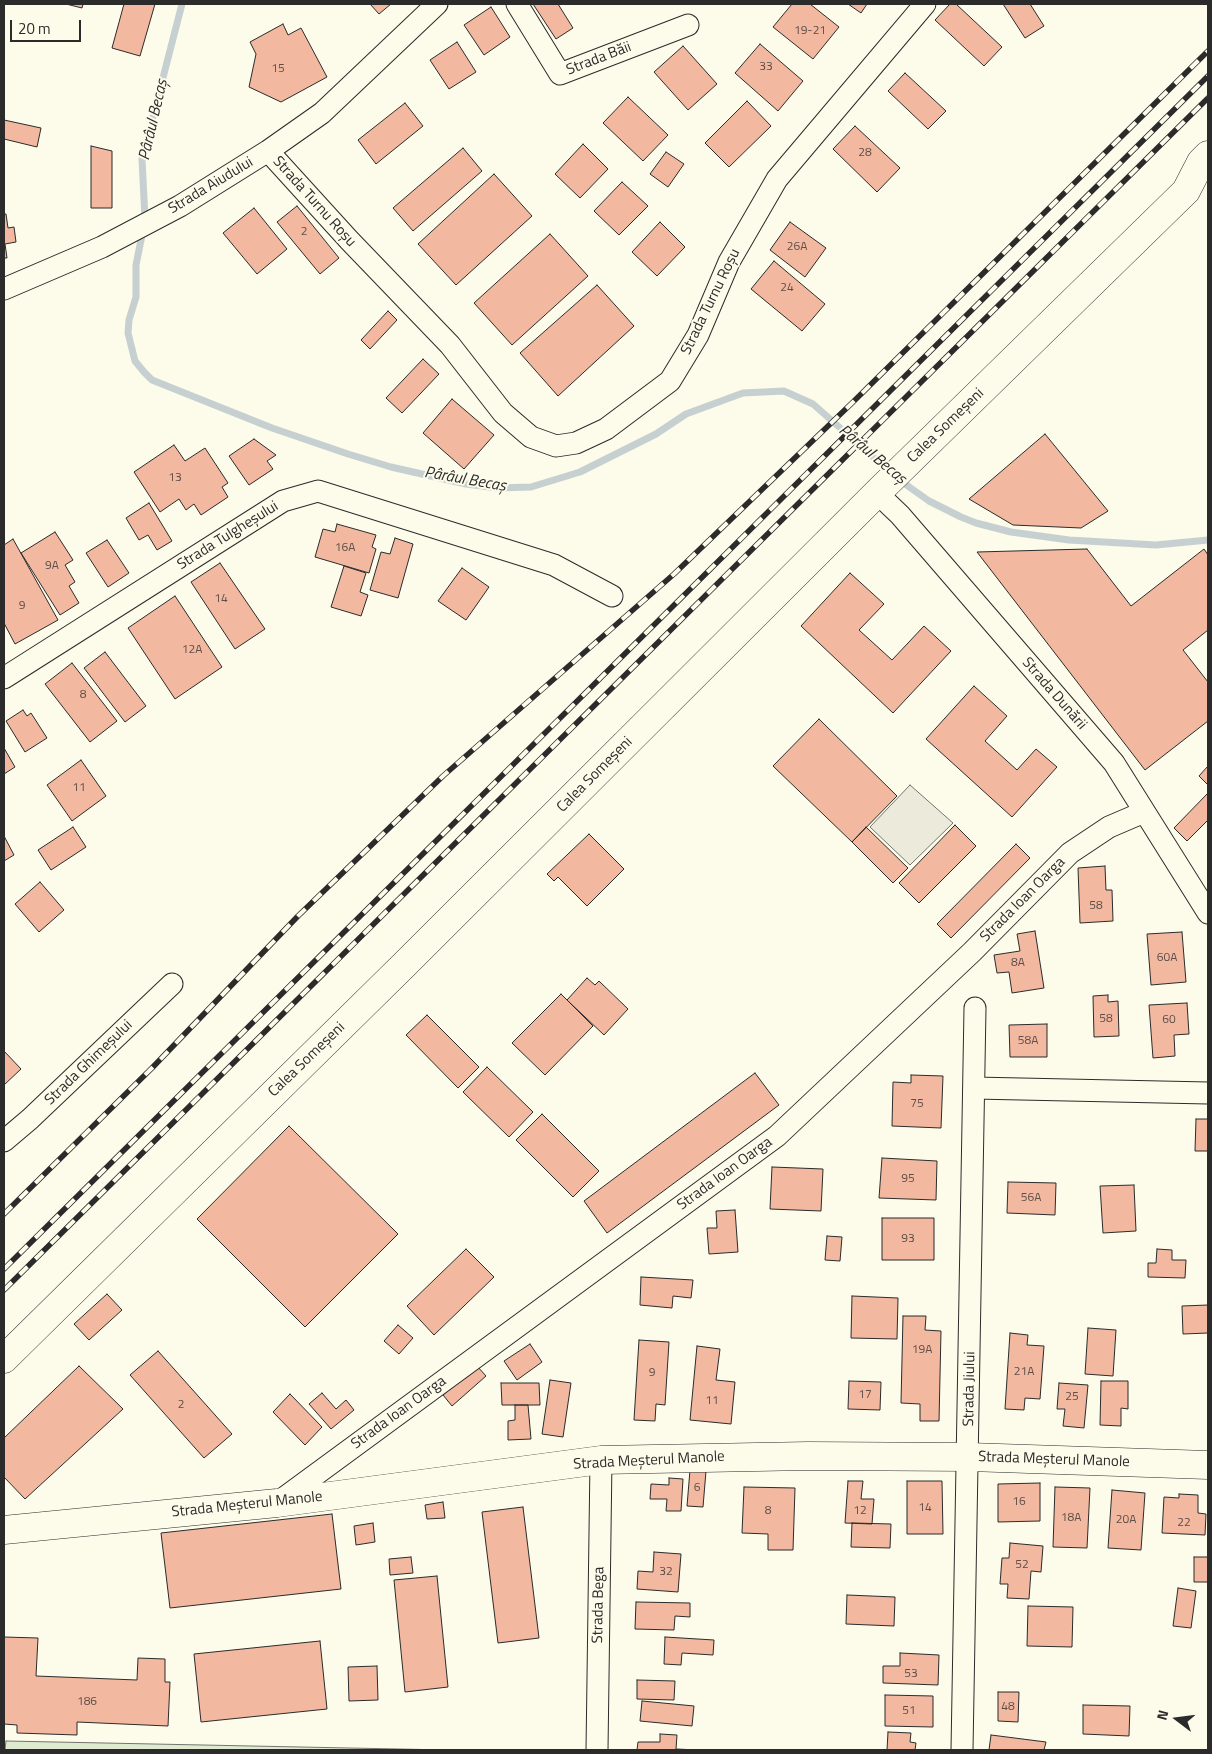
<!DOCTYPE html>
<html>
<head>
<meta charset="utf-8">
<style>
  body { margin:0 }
  #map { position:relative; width:1212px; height:1754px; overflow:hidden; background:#fdfbea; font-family:"Titillium Web",sans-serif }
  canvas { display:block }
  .frame { position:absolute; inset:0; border:5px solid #2b2b2b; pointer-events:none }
  .north { position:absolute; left:1152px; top:1694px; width:50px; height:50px; -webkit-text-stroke:4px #fdfbea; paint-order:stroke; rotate:285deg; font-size:14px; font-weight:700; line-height:20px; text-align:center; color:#2b2b2b }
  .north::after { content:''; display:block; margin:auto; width:18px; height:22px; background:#2b2b2b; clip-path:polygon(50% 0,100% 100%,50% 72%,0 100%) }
  .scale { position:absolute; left:10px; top:20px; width:71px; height:22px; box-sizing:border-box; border:2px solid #2b2b2b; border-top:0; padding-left:6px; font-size:15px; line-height:18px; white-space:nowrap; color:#2b2b2b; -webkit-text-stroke:4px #fdfbea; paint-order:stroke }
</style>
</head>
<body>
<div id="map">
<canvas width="1212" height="1754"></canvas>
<div class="frame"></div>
<div class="north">N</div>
<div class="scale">20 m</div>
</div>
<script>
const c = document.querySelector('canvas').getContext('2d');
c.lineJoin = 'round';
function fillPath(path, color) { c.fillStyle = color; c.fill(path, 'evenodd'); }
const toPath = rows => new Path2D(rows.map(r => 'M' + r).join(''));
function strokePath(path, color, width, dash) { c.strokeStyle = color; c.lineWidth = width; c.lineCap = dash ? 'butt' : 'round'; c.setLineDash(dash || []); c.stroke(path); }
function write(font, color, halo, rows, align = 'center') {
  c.font = font + ' "Titillium Web",sans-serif'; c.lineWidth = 4; c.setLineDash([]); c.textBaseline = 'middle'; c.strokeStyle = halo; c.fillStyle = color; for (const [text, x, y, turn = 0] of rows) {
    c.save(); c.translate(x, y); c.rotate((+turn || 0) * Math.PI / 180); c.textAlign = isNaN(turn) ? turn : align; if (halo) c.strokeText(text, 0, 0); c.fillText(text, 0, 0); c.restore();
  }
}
const green = toPath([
  [6,1741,448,1750,5,1750,6,1741]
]);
fillPath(green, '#deebd1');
strokePath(green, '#74746e', 1);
const parking = toPath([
  [910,785,953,823,910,865,870,827,910,785]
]);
fillPath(parking, '#eceadb');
strokePath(parking, '#74746e', 1);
strokePath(toPath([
  [145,219,142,159,182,4],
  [143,230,136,265,136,297,129,320,128,333,135,361,144,372,152,380,272,428,348,454,391,467,466,484,497,488,531,487,580,472,656,434,686,414,743,393,784,391,813,404,890,472],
  [898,479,929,501,961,517,976,523,1011,532,1069,540,1156,545,1208,540]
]), '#c7d0d0', 7);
const building = toPath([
  [66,4,83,4,82,8,66,4],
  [124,4,155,4,140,56,112,48,124,4],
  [370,4,391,4,379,14,370,4],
  [533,4,558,4,573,28,556,39,533,4],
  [792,4,810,4,839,27,813,59,773,27,792,4],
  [848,4,867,4,861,13,848,4],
  [950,4,956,4,1002,47,984,66,935,20,950,4],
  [1003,4,1030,4,1044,26,1025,38,1003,4],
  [491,7,510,37,484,55,464,25,491,7],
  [283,24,288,35,301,28,327,77,281,102,249,87,256,54,250,42,283,24],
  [457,42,476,72,449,89,430,60,457,42],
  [760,44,803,81,778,111,735,73,760,44],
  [683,46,717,84,688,110,654,72,683,46],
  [905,73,946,111,928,129,888,91,905,73],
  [628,97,668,135,643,161,603,123,628,97],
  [747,101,771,126,729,167,705,143,747,101],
  [405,103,423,126,376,164,358,140,405,103],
  [4,120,41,128,37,147,4,139,4,120],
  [855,126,900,168,877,192,833,149,855,126],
  [583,144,608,169,580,198,555,174,583,144],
  [91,146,112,151,112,208,91,208,91,146],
  [463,148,482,171,413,231,393,208,463,148],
  [666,152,684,164,668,187,650,174,666,152],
  [494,174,532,216,456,285,418,244,494,174],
  [622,182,648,206,619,235,594,211,622,182],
  [297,206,339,258,320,274,277,222,297,206],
  [254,208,287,249,257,274,223,233,254,208],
  [4,214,6,214,8,228,14,227,16,242,5,244,7,258,4,258,4,214],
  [660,222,685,247,657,276,632,252,660,222],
  [790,222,826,248,805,277,770,250,790,222],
  [550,234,588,276,512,345,474,303,550,234],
  [774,261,825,304,802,331,751,289,774,261],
  [597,285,634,326,558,396,520,353,597,285],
  [388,311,397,320,370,349,361,340,388,311],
  [423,359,439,374,402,413,386,398,423,359],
  [452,399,494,435,464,469,423,433,452,399],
  [1045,434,1108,511,1081,528,1013,525,969,499,1045,434],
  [254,439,276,455,267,461,273,469,249,485,229,456,254,439],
  [174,445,185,461,205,448,228,483,222,487,228,497,201,515,194,504,186,510,179,499,160,512,134,472,174,445],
  [149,503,172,541,157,550,148,535,139,540,126,518,149,503],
  [337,524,376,535,372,547,376,549,369,573,315,557,323,529,335,532,337,524],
  [55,532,73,560,65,565,75,582,69,586,79,603,60,615,21,553,55,532],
  [395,538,413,544,398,598,370,590,381,552,390,554,395,538],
  [13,539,58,620,15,644,4,623,4,545,13,539],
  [107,540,129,573,108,587,86,553,107,540],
  [1087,549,1131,606,1204,549,1208,555,1208,630,1183,650,1208,682,1208,721,1145,770,977,552,1087,549],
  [220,563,265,629,235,649,191,582,220,563],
  [344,566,366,573,360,592,368,595,361,616,331,607,344,566],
  [462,568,489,587,466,620,438,601,462,568],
  [850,573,884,604,859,630,892,660,924,626,951,651,893,713,801,626,850,573],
  [175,596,222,667,175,699,128,628,175,596],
  [105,652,146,706,125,722,84,668,105,652],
  [72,663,117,721,90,742,45,684,72,663],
  [974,686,1007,716,985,741,1017,770,1036,749,1057,767,1012,817,926,739,974,686],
  [23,710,27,716,31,713,47,738,25,752,6,721,23,710],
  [819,719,897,796,852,842,773,766,819,719],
  [4,748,15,767,4,774,4,748],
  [81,760,106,796,72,821,47,785,81,760],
  [1208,766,1208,785,1199,776,1208,766],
  [1208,793,1208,820,1187,841,1174,828,1208,793],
  [955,825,976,846,919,903,899,883,955,825],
  [73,827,86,847,51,870,38,850,73,827],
  [866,827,908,868,893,883,852,842,866,827],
  [589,834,624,869,587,906,558,877,554,881,547,874,589,834],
  [4,836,14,855,4,861,4,836],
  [1016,844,1030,858,951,938,937,924,1016,844],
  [1105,866,1106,890,1112,890,1113,921,1080,923,1078,868,1105,866],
  [40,882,64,910,39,932,15,904,40,882],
  [1035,931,1044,988,1012,993,1009,972,997,973,994,955,1020,951,1017,934,1035,931],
  [1182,932,1186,982,1151,985,1147,934,1182,932],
  [587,978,595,985,599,981,628,1009,604,1035,567,1000,587,978],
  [561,994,593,1026,545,1075,512,1043,561,994],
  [1108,995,1108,1002,1118,1001,1119,1036,1094,1037,1093,996,1108,995],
  [1187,1003,1189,1034,1174,1035,1175,1056,1153,1058,1149,1005,1187,1003],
  [427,1015,479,1067,458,1088,406,1035,427,1015],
  [1047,1024,1047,1057,1010,1057,1009,1025,1047,1024],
  [4,1051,21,1069,4,1085,4,1051],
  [487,1067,533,1112,509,1137,463,1092,487,1067],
  [755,1073,779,1105,607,1233,584,1201,755,1073],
  [911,1075,943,1076,941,1128,892,1126,893,1082,911,1083,911,1075],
  [542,1114,599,1171,573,1197,516,1140,542,1114],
  [1196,1119,1208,1119,1208,1151,1195,1151,1196,1119],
  [289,1126,398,1234,305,1327,197,1219,289,1126],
  [882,1158,937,1161,936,1200,879,1198,882,1158],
  [772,1167,823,1169,821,1211,770,1209,772,1167],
  [1008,1182,1056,1183,1055,1215,1007,1213,1008,1182],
  [1134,1185,1136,1231,1103,1233,1100,1186,1134,1185],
  [735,1210,738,1252,709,1254,707,1228,717,1228,716,1211,735,1210],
  [882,1218,934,1218,934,1260,882,1260,882,1218],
  [827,1236,842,1237,840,1261,825,1260,827,1236],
  [466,1249,494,1277,434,1335,407,1306,466,1249],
  [1157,1249,1172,1250,1172,1260,1186,1260,1185,1278,1148,1277,1148,1263,1156,1263,1157,1249],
  [641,1277,693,1280,691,1298,673,1296,672,1308,640,1305,641,1277],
  [107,1294,122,1310,89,1340,74,1324,107,1294],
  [852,1296,898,1298,897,1339,851,1338,852,1296],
  [1208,1305,1208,1333,1183,1334,1182,1306,1208,1305],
  [903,1316,926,1316,925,1330,941,1331,939,1421,920,1421,920,1404,901,1403,903,1316],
  [398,1325,413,1338,399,1354,384,1341,398,1325],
  [1088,1328,1116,1330,1113,1376,1085,1374,1088,1328],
  [1010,1333,1028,1335,1027,1345,1044,1346,1040,1399,1025,1398,1024,1410,1005,1409,1010,1333],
  [639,1340,669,1342,665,1405,656,1404,655,1421,634,1420,639,1340],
  [530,1344,542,1362,517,1380,504,1361,530,1344],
  [697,1346,720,1349,716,1380,735,1382,731,1424,690,1420,697,1346],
  [158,1351,232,1434,204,1458,130,1375,158,1351],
  [79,1366,123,1409,25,1499,4,1477,4,1438,79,1366],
  [477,1366,486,1376,452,1406,443,1395,477,1366],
  [550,1380,571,1383,563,1437,542,1434,550,1380],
  [849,1381,881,1382,880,1410,848,1409,849,1381],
  [1101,1381,1128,1381,1128,1409,1121,1408,1121,1426,1100,1425,1101,1381],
  [501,1383,539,1383,540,1405,502,1405,501,1383],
  [1059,1383,1088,1385,1084,1428,1063,1426,1065,1409,1057,1409,1059,1383],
  [322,1393,336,1409,346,1400,354,1410,331,1429,309,1404,322,1393],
  [290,1394,322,1427,305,1445,273,1412,290,1394],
  [515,1405,528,1405,531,1439,508,1440,508,1421,515,1420,515,1405],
  [690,1470,706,1471,703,1507,687,1506,690,1470],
  [669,1478,683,1479,681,1511,666,1511,667,1499,650,1499,651,1484,669,1485,669,1478],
  [848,1481,863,1481,861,1499,874,1499,872,1524,845,1523,848,1481],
  [907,1481,942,1481,943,1534,907,1534,907,1481],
  [1040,1483,1040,1521,998,1522,998,1484,1040,1483],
  [744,1487,795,1488,793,1550,768,1550,768,1534,742,1533,744,1487],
  [1055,1487,1090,1488,1087,1548,1053,1547,1055,1487],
  [1112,1490,1145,1493,1141,1550,1108,1548,1112,1490],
  [1179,1494,1198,1495,1198,1513,1206,1514,1205,1535,1162,1533,1164,1497,1179,1498,1179,1494],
  [443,1502,445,1518,427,1519,425,1505,443,1502],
  [523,1507,539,1638,498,1643,482,1512,523,1507],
  [332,1514,341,1589,170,1608,161,1533,332,1514],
  [373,1523,375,1542,356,1545,354,1526,373,1523],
  [852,1523,891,1524,890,1548,851,1547,852,1523],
  [1010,1543,1043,1546,1041,1572,1031,1571,1029,1599,1007,1598,1008,1584,1000,1584,1002,1558,1009,1558,1010,1543],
  [654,1552,681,1554,678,1592,637,1589,638,1571,653,1572,654,1552],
  [411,1557,413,1573,390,1575,389,1559,411,1557],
  [1194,1557,1208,1557,1208,1582,1194,1582,1194,1557],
  [437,1576,448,1687,405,1692,394,1580,437,1576],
  [1178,1588,1196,1591,1191,1628,1173,1626,1178,1588],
  [847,1595,895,1597,894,1626,846,1624,847,1595],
  [636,1602,690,1603,690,1617,675,1616,674,1630,635,1629,636,1602],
  [1028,1606,1073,1607,1072,1647,1027,1646,1028,1606],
  [4,1637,38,1638,36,1676,137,1680,138,1658,165,1659,165,1682,170,1682,168,1726,77,1722,77,1735,17,1733,17,1725,4,1724,4,1637],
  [665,1637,714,1640,713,1655,682,1653,681,1665,664,1664,665,1637],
  [320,1641,327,1709,201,1722,194,1654,320,1641],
  [900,1653,939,1655,938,1685,883,1683,883,1666,900,1666,900,1653],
  [377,1666,378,1700,349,1701,348,1667,377,1666],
  [637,1680,675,1681,674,1700,637,1699,637,1680],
  [998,1692,1019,1692,1018,1722,998,1721,998,1692],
  [885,1695,933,1696,933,1727,885,1726,885,1695],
  [642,1701,694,1706,692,1726,640,1721,642,1701],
  [1083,1705,1130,1706,1129,1736,1083,1734,1083,1705],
  [888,1732,911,1733,910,1742,916,1743,915,1750,887,1750,888,1732],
  [660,1734,677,1735,676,1749,698,1750,637,1750,638,1742,660,1742,660,1734],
  [991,1735,1046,1742,1044,1750,989,1750,991,1735]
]);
fillPath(building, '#f2b8a0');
strokePath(building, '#2b2b2b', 1);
const street = toPath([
  [517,4,560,74,688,25],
  [268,151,349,240,450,345,503,413,531,437,556,446,576,443,606,429,670,381,698,335,729,262,777,179,925,4],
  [4,289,102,247,180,206,268,151,322,113,437,4],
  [877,493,900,515,1114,763,1208,913],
  [4,678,283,501,318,491,554,565,612,596],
  [974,1088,1208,1093],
  [4,1141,30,1119,172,984],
  [277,1503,777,1136,972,952,1070,853,1109,827,1144,812],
  [597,1750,601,1460],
  [962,1750,975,1008]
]);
const secondary = toPath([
  [4,1359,405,964,882,488,1186,191,1201,162,1208,155],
  [4,1530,277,1503,601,1460,808,1456,969,1457,1208,1465]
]);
strokePath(street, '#2b2b2b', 23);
strokePath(secondary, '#2b2b2b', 29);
strokePath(street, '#fdfbea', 21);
strokePath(secondary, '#fdfbea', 28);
const rail = toPath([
  [4,1214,152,1068,298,916,443,776,674,574,852,403,1208,51],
  [4,1269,1208,76],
  [4,1290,1208,98]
]);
strokePath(rail, '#2b2b2b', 5.5);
strokePath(rail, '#fdfbea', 4, [11]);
write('12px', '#5d4e48', null, [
  ["19-21",810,31],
  ["33",766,67],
  ["15",278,69],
  ["28",865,153],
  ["2",304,232],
  ["26A",797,247],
  ["24",787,288],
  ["13",175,478],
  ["16A",345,548],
  ["9A",52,566],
  ["14",221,599],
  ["9",22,606],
  ["12A",192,650],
  ["8",83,695],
  ["11",79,788],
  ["58",1096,906],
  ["60A",1167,958],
  ["8A",1018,963],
  ["58",1106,1019],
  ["60",1169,1020],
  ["58A",1028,1041],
  ["75",917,1104],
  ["95",908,1179],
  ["56A",1031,1198],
  ["93",908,1239],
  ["19A",922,1350],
  ["21A",1024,1372],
  ["9",652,1373],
  ["17",865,1395],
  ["25",1072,1397],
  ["11",712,1401],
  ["2",181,1405],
  ["6",697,1488],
  ["16",1019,1502],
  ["14",925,1508],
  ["8",768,1511],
  ["12",860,1511],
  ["18A",1071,1518],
  ["20A",1126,1520],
  ["22",1184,1523],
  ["52",1022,1565],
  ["32",666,1572],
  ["53",911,1674],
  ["186",87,1702],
  ["48",1008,1707],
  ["51",909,1711]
]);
write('15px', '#2b2b2b', '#fdfbea', [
  ["Strada Băii",599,59,-21],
  ["Strada Aiudului",211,186,-31],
  ["Strada Turnu Roșu",314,202,48],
  ["Strada Turnu Roșu",711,302,-64],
  ["Calea Someșeni",946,426,-44],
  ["Strada Tulgheșului",228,536,-32],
  ["Strada Dunării",1054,694,49],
  ["Calea Someșeni",595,775,-45],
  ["Strada Ioan Oarga",1023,900,-45],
  ["Calea Someșeni",307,1060,-44],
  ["Strada Ghimeșului",89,1063,-44],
  ["Strada Ioan Oarga",725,1174,-36],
  ["Strada Jiului",970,1389,-89],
  ["Strada Ioan Oarga",399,1413,-36],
  ["Strada Meșterul Manole",1054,1460,2],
  ["Strada Meșterul Manole",649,1461,-3],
  ["Strada Meșterul Manole",247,1505,-6],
  ["Strada Bega",599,1605,-89]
]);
write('italic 16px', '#2b2b2b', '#fdfbea', [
  ["Pârâul Becaș",154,120,-77],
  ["Pârâul Becaș",872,455,40],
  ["Pârâul Becaș",465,480,10]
]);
</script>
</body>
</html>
